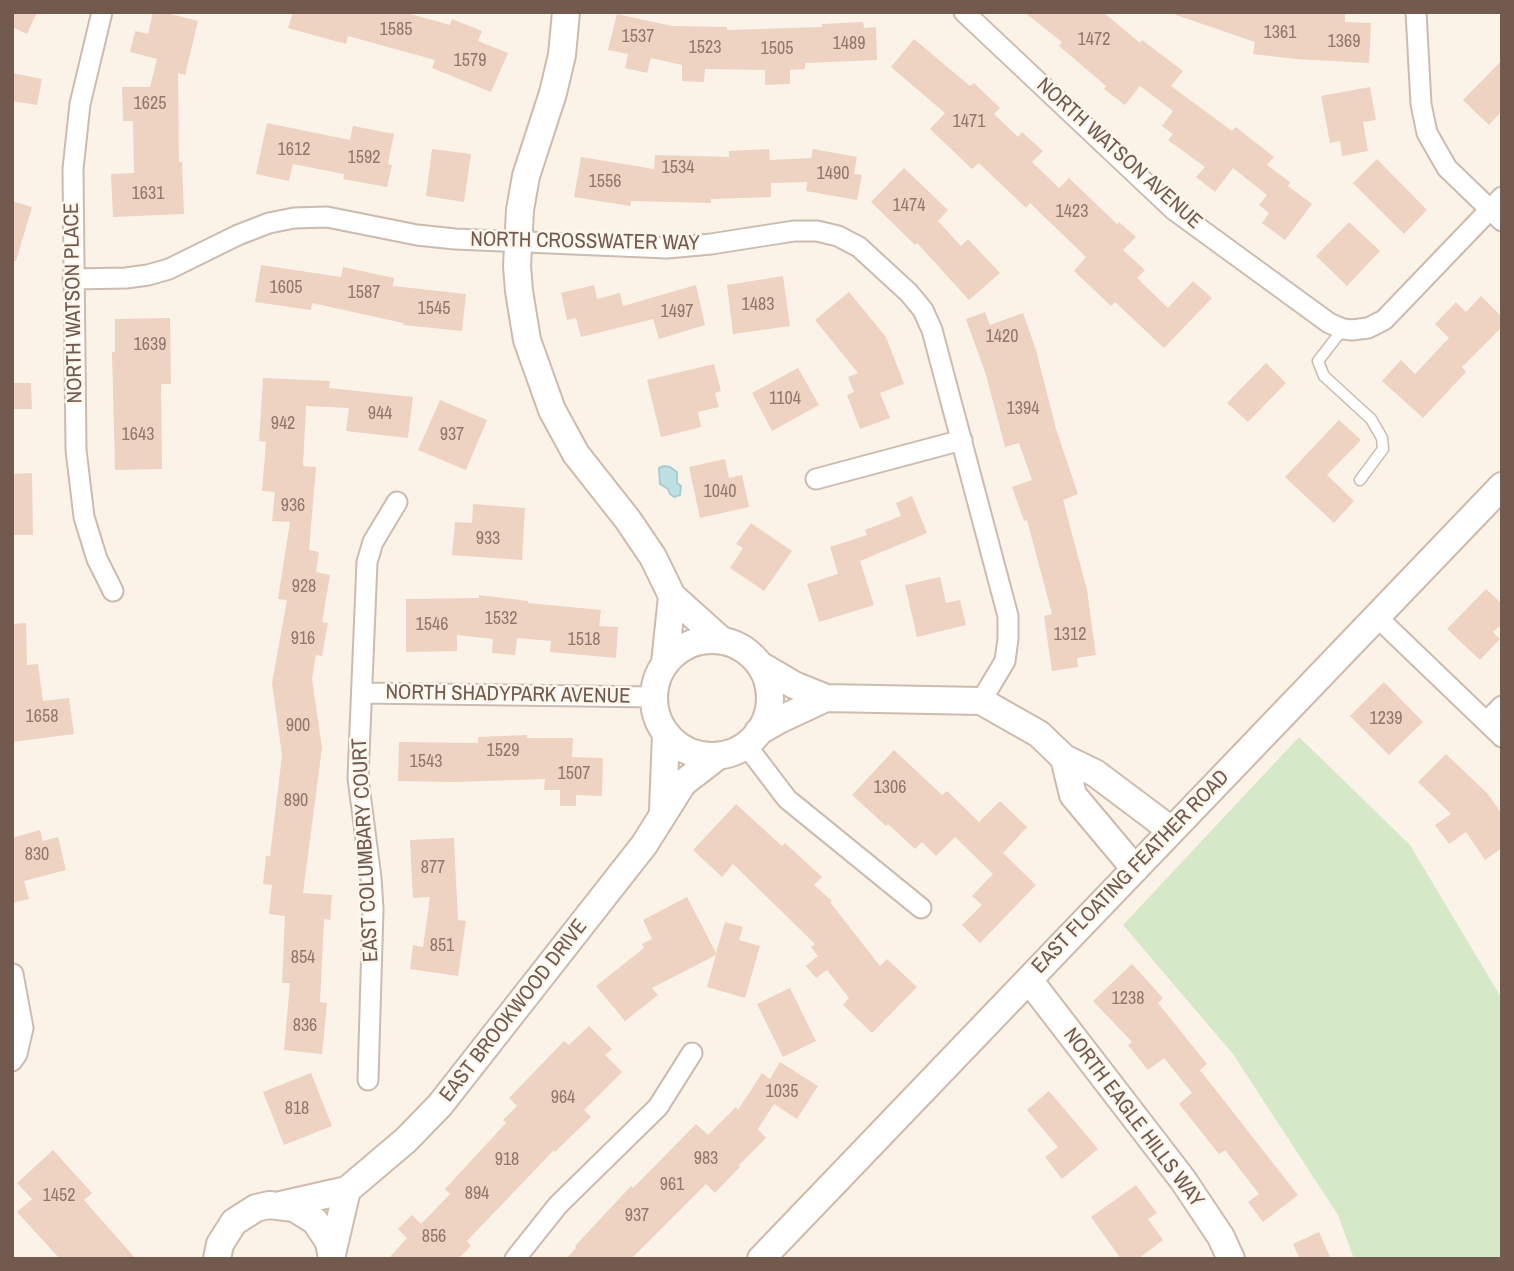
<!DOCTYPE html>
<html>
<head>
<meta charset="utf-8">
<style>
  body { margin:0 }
  #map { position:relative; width:1514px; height:1271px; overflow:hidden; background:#fbf3e8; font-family:"Archivo Narrow",sans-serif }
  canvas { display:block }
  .frame { position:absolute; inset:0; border:14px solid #735a4e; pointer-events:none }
</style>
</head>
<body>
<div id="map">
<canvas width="1514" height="1271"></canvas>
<div class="frame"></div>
</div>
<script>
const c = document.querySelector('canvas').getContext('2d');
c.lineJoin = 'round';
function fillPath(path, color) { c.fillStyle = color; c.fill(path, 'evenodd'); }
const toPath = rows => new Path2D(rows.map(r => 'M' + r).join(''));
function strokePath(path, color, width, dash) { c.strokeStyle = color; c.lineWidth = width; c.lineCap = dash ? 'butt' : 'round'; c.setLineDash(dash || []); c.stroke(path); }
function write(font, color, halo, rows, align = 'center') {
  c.font = font + ' "Archivo Narrow",sans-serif'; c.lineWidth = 5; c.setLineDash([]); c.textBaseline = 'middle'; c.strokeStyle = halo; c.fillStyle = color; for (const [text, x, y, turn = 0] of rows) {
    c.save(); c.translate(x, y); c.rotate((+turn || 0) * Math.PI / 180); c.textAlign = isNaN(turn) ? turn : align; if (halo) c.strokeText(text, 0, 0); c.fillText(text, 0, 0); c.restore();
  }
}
fillPath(toPath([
  [1299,737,1410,845,1502,999,1502,1259,1354,1259,1338,1215,1233,1054,1123,925]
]), '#d5e8c7');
const water = toPath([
  [664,466,670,467,677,472,677,483,681,486,680,495,674,497,670,494,668,489,660,484,659,468,664,466]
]);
fillPath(water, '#bedfe3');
strokePath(water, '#a5ced4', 2);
fillPath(toPath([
  [12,12,37,12,27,34,12,27],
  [153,12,163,12,198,21,185,75,178,73,179,162,182,162,184,214,113,217,111,174,134,173,133,121,123,121,122,87,150,87,157,59,130,52,135,31,148,34],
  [293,12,403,12,450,25,452,19,482,31,478,41,508,53,491,92,432,68,435,60,348,36,346,44,288,28],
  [1024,12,1103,12,1140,43,1142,40,1183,71,1171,86,1232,131,1236,127,1274,157,1267,165,1290,182,1288,186,1312,204,1285,240,1262,223,1269,213,1259,205,1267,195,1233,168,1215,192,1196,177,1205,167,1168,140,1173,134,1162,126,1173,111,1140,86,1125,105,1104,89,1106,86,1059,46,1062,42],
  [1177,12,1345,12,1345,22,1371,23,1369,63,1295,59,1253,54,1255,42,1176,15],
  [617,14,672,26,727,27,727,30,822,27,822,24,863,22,864,28,876,27,877,60,805,63,805,69,790,70,790,84,765,85,765,70,705,69,704,82,682,81,682,65,651,58,647,73,625,68,628,54,608,50],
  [914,39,970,86,974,83,1000,108,994,114,1018,137,1022,132,1043,151,1032,162,1059,188,1069,178,1117,224,1119,222,1136,237,1123,250,1145,270,1137,278,1168,308,1193,281,1212,298,1164,348,1115,302,1111,306,1074,271,1086,257,1030,203,1026,208,979,163,972,169,930,129,945,113,891,67],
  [1502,60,1502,111,1489,125,1463,100],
  [12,73,42,79,37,105,12,101],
  [1370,87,1376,120,1363,122,1368,151,1342,156,1340,141,1330,143,1321,96],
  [267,123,350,140,353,126,394,134,388,164,392,165,387,187,343,179,344,174,293,164,289,181,256,174],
  [432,149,471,154,464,202,426,196],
  [769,149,770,160,811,158,813,149,857,157,854,174,862,175,857,200,806,191,807,182,771,183,771,197,711,199,711,203,631,201,630,206,574,197,581,157,654,169,655,155,729,157,729,151],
  [1377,159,1427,210,1404,234,1353,183],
  [904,168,948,210,938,221,961,246,968,239,1000,273,969,300,917,243,915,245,871,202],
  [12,201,32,207,16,261,12,261],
  [1349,222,1380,251,1347,286,1316,256],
  [261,265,341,277,343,267,394,278,393,286,466,294,462,331,403,325,403,323,312,303,311,310,255,302],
  [783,276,790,326,733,334,727,285],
  [594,285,597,299,620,293,623,306,696,285,705,325,659,339,653,319,581,337,576,318,567,320,561,293],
  [849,292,886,337,904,384,880,393,890,418,860,429,847,395,854,392,848,377,858,373,815,320],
  [1481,296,1502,317,1502,327,1462,367,1466,372,1423,418,1382,381,1401,360,1415,374,1449,338,1435,324,1456,302,1466,312],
  [985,312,990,325,1023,313,1036,350,1056,429,1078,494,1063,500,1087,590,1096,655,1077,658,1078,667,1052,671,1044,616,1052,614,1027,520,1024,521,1012,487,1032,480,1019,443,1005,447,986,375,966,319],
  [170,318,171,384,161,384,162,469,115,470,112,352,115,352,115,319],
  [1266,363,1286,383,1248,422,1227,403],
  [714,364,721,391,715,393,719,407,698,412,701,427,661,437,647,380],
  [798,368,819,405,772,431,752,393],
  [263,378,330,381,329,388,413,397,408,438,346,431,349,408,306,406,303,466,316,467,309,550,319,552,316,572,330,575,322,622,328,623,322,656,316,655,312,679,322,748,303,893,332,895,330,920,324,919,320,1002,327,1003,322,1054,284,1050,290,983,282,983,285,916,269,914,272,885,263,884,266,856,270,856,282,755,272,683,287,600,278,599,290,522,272,521,275,492,262,491,266,442,259,441],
  [12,383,31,383,32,409,12,409],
  [440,400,487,420,466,470,418,450],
  [1339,420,1361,440,1327,475,1354,501,1334,523,1285,477],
  [725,459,729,478,742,475,749,507,700,518,689,467],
  [32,473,33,535,12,535,12,474],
  [912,496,927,533,860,561,874,605,819,622,807,584,838,574,830,547,867,535,865,530,901,516,896,503],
  [473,504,525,508,522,560,452,555,455,522,472,523],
  [751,523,792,551,764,591,730,568,743,548,736,544],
  [940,577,946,603,960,600,966,625,917,637,905,585],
  [1486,589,1502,604,1502,624,1493,632,1500,639,1480,660,1447,629],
  [479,595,528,601,528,603,601,610,599,626,618,627,616,658,550,652,551,641,517,638,515,655,492,653,493,639,457,635,457,651,406,652,406,599,479,598],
  [26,623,27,665,38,664,43,701,69,698,74,734,12,742,12,624],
  [1384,682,1423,722,1389,755,1350,716],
  [527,735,527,738,573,738,572,757,603,758,602,796,576,795,576,806,560,806,560,790,544,790,545,779,453,782,398,781,399,742,478,743,478,737],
  [894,750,942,795,947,791,979,822,1000,801,1027,827,1003,853,1036,885,980,943,962,925,982,905,972,896,993,874,955,837,936,856,922,842,915,849,888,824,886,826,852,795],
  [1446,754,1488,794,1502,814,1502,848,1485,860,1466,832,1449,844,1435,825,1451,814,1418,782],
  [736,804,782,846,785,843,822,877,814,885,832,901,830,902,880,966,887,959,917,987,872,1033,843,1005,849,998,827,970,816,978,806,966,818,956,811,947,815,944,733,864,722,877,693,850],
  [40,830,43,841,58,837,66,870,24,881,29,899,12,903,12,838],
  [454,838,458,920,466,921,458,976,410,969,413,945,423,947,430,897,413,898,410,840],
  [687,897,716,953,725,922,743,927,739,940,760,946,745,998,707,987,716,955,652,988,658,995,625,1021,596,986,644,948,642,944,652,939,643,920],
  [1132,964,1163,998,1158,1003,1207,1064,1200,1070,1298,1195,1263,1222,1248,1202,1259,1194,1225,1150,1219,1154,1179,1104,1192,1093,1164,1058,1148,1070,1128,1045,1132,1042,1093,1001],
  [790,988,816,1041,783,1057,757,1004],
  [589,1026,612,1049,605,1055,622,1072,584,1110,591,1117,555,1152,554,1150,467,1241,471,1246,458,1259,388,1259,407,1238,398,1229,412,1215,421,1224,450,1194,445,1189,506,1123,503,1120,517,1106,509,1098,564,1041,569,1045],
  [780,1062,818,1086,797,1119,774,1104,758,1129,766,1138,739,1165,740,1167,715,1193,706,1184,631,1259,566,1259,576,1248,575,1246,631,1186,633,1188,696,1124,708,1135,736,1107,738,1110,762,1073,770,1079],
  [311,1073,332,1126,284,1145,263,1092],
  [1049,1091,1098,1149,1062,1179,1045,1157,1058,1147,1027,1110],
  [53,1150,92,1193,84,1200,136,1259,60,1259,17,1212,32,1199,17,1183],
  [1136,1185,1157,1213,1148,1219,1163,1240,1138,1259,1121,1259,1091,1217],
  [1319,1232,1331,1259,1300,1259,1293,1244]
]), '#eed2c2');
const lane = toPath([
  [1343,329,1318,361,1324,376,1371,419,1382,438,1383,449,1360,480]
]);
const street = toPath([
  [102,12,80,104,73,169,76,450,84,517,97,559,113,591],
  [964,12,1174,210,1329,323,1343,329,1352,330,1368,328,1384,320,1502,197],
  [1416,12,1421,104,1427,133,1447,168,1502,221],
  [73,279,126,278,148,275,169,269,238,235,269,223,294,218,327,217,417,235,455,239,667,248,711,244,794,231,817,231,838,236,859,247,909,293,923,310,932,330,1008,616,1008,639,1005,661,981,701],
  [816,479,962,440],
  [1376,616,1502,737],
  [362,693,654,697],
  [1487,721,1502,706],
  [746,745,787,799,921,908],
  [12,1061,17,1054,23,1028,13,974],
  [368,1080,373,909,371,878,358,778,367,562,373,542,397,502],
  [515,1259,558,1205,658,1107,692,1053]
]);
const secondary = toPath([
  [566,12,562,55,553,93,526,176,520,210,517,266,519,291,527,340,552,410,576,454,628,520,653,557,672,596,721,640],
  '654 698a58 58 0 1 1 116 0a58 58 0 1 1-116 0Z',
  [665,663,672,596],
  [760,665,794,685,826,698,981,701,1039,734,1064,758,1095,773,1171,830],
  [758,732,779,720,826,698],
  [1064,758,1073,795,1135,869],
  [663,810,666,734],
  [1029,980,1183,1180,1221,1237,1231,1259],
  [281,1205,347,1190,406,1140,440,1105,644,845,683,783,718,756],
  [332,1254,347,1190],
  [217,1259,220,1244,234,1222,256,1208,269,1205,294,1208,315,1221,329,1242,332,1259],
  [761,1259,1502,486]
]);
strokePath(lane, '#ccbbaf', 13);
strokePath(street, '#ccbbaf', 23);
strokePath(secondary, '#cebbac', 30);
strokePath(lane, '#fff', 10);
strokePath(street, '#fff', 19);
strokePath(secondary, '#fff', 26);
write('18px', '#92786b', null, [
  ["1585",396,30],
  ["1361",1280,33],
  ["1537",638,37],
  ["1472",1094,40],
  ["1369",1344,42],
  ["1489",849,44],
  ["1523",705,48],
  ["1505",777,49],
  ["1579",470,61],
  ["1625",150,104],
  ["1471",969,122],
  ["1612",294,150],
  ["1592",364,158],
  ["1534",678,168],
  ["1490",833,174],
  ["1556",605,182],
  ["1631",148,194],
  ["1474",909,206],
  ["1423",1072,212],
  ["1605",286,288],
  ["1587",364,293],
  ["1483",758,305],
  ["1545",434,309],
  ["1497",677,312],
  ["1420",1002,337],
  ["1639",150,345],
  ["1104",785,399],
  ["1394",1023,409],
  ["944",380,414],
  ["942",283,424],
  ["1643",138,435],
  ["937",452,435],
  ["1040",720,492],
  ["936",293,506],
  ["933",488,539],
  ["928",304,587],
  ["1532",501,619],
  ["1546",432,625],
  ["1312",1070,635],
  ["916",303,639],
  ["1518",584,640],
  ["1658",42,717],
  ["1239",1386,719],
  ["900",298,726],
  ["1529",503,751],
  ["1543",426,762],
  ["1507",574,774],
  ["1306",890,788],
  ["890",296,801],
  ["830",37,855],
  ["877",433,868],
  ["851",442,946],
  ["854",303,958],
  ["1238",1128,999],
  ["836",305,1026],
  ["1035",782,1092],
  ["964",563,1098],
  ["818",297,1109],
  ["983",706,1159],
  ["918",507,1160],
  ["961",672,1185],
  ["894",477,1194],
  ["1452",59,1196],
  ["937",637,1216],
  ["856",434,1237]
]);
write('21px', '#735a4e', '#fef7ee', [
  ["NORTH WATSON AVENUE",1119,154,42],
  ["NORTH CROSSWATER WAY",585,242,1],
  ["NORTH WATSON PLACE",74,303,-91],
  ["NORTH SHADYPARK AVENUE",508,695,1],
  ["EAST COLUMBARY COURT",366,850,-93],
  ["EAST FLOATING FEATHER ROAD",1131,872,-46],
  ["EAST BROOKWOOD DRIVE",514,1011,-52],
  ["NORTH EAGLE HILLS WAY",1133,1118,53]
]);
</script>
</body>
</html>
